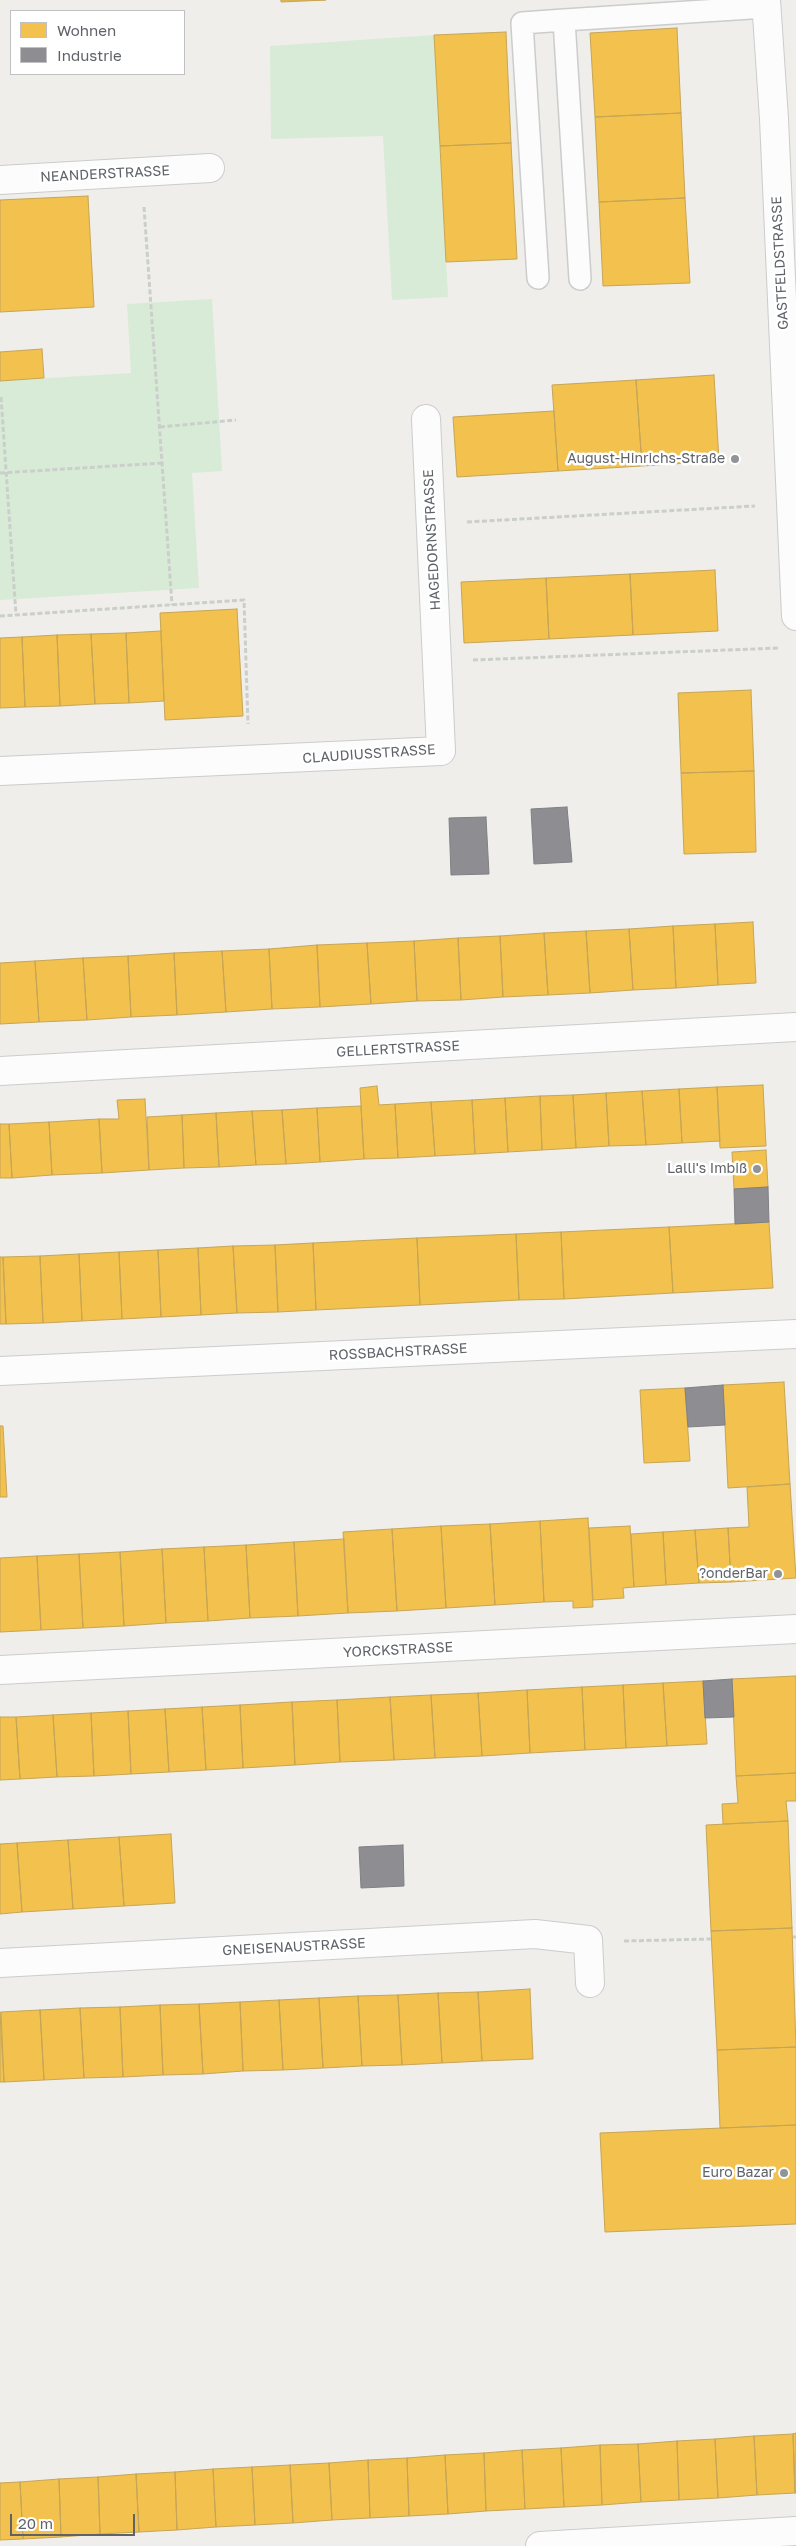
<!DOCTYPE html>
<html>
<head>
<meta charset="utf-8">
<style>
  body { margin:0 }
  #map { position:relative; width:796px; height:2546px; overflow:hidden; background:#efeeea; font-family:"Golos Text",sans-serif }
  canvas { display:block }
  .legend { position:absolute; left:10px; top:10px; width:175px; height:65px; box-sizing:border-box; background:#fff; border:1px solid #bfc1c3; margin:0; padding:6px 9px; list-style:none; font-size:15px; color:#5f6368 }
  .legend li { display:flex; align-items:center; gap:10px; height:25px }
  .legend b { width:25px; border:1px solid #bfc1c3 }
  .scale { position:absolute; left:10px; top:2514px; width:125px; height:22px; box-sizing:border-box; border:2px solid #5f6368; border-top:0; padding-left:6px; font-size:15px; line-height:18px; white-space:nowrap; color:#5f6368; -webkit-text-stroke:4px #fff; paint-order:stroke }
</style>
</head>
<body>
<div id="map">
<canvas width="796" height="2546"></canvas>
<ul class="legend">
<li><b style="height:14px;background:#f2c14e"></b>Wohnen</li>
<li><b style="height:14px;background:#8d8d92"></b>Industrie</li>
</ul>
<div class="scale">20 m</div>
</div>
<script>
const c = document.querySelector('canvas').getContext('2d');
c.lineJoin = 'round';
function fillPath(path, color) { c.fillStyle = color; c.fill(path, 'evenodd'); }
const toPath = rows => new Path2D(rows.map(r => 'M' + r).join(''));
function strokePath(path, color, width, dash) { c.strokeStyle = color; c.lineWidth = width; c.lineCap = dash ? 'butt' : 'round'; c.setLineDash(dash || []); c.stroke(path); }
function write(font, color, halo, rows, align = 'center') {
  c.font = font + ' "Golos Text",sans-serif'; c.lineWidth = 5; c.setLineDash([]); c.textBaseline = 'middle'; c.strokeStyle = halo; c.fillStyle = color; for (const [text, x, y, turn = 0] of rows) {
    c.save(); c.translate(x, y); c.rotate((+turn || 0) * Math.PI / 180); c.textAlign = isNaN(turn) ? turn : align; if (halo) c.strokeText(text, 0, 0); c.fillText(text, 0, 0); c.restore();
  }
}
fillPath(toPath([
  [434,35,448,297,392,300,383,136,271,139,270,46],
  [212,299,222,471,192,473,199,588,0,600,0,381,131,373,127,304]
]), '#d8ebd6');
const homes = toPath([
  [281,0,326,0,281,2,281,0],
  [677,28,681,113,595,117,590,33,677,28],
  [506,32,511,143,440,146,434,35,506,32],
  [681,113,685,198,599,202,595,117,681,113],
  [511,143,517,259,446,262,440,146,511,143],
  [88,196,94,307,0,312,0,200,88,196],
  [685,198,690,283,603,286,599,202,685,198],
  [42,349,44,378,0,381,0,352,42,349],
  [714,375,719,461,642,466,636,380,714,375],
  [636,380,642,466,558,471,552,385,636,380],
  [554,411,558,471,457,477,453,417,554,411],
  [715,570,718,631,633,635,630,574,715,570],
  [630,574,633,635,549,639,546,578,630,574],
  [546,578,549,639,464,643,461,582,546,578],
  [237,609,243,716,165,720,160,613,237,609],
  [161,631,164,701,129,703,126,633,161,631],
  [126,633,129,703,95,704,91,634,126,633],
  [91,634,95,704,60,706,57,635,91,634],
  [57,635,60,706,25,707,22,637,57,635],
  [22,637,25,707,0,708,0,638,22,637],
  [751,690,754,771,681,773,678,693,751,690],
  [754,771,756,852,684,854,681,773,754,771],
  [753,922,756,983,718,985,715,924,753,922],
  [715,924,718,985,676,988,673,926,715,924],
  [673,926,676,988,633,990,629,929,673,926],
  [629,929,633,990,590,993,586,931,629,929],
  [586,931,590,993,548,995,544,933,586,931],
  [544,933,548,995,503,997,500,936,544,933],
  [500,936,503,997,461,1000,458,938,500,936],
  [458,938,461,1000,417,1001,414,941,458,938],
  [414,941,417,1001,371,1004,367,943,414,941],
  [367,943,371,1004,320,1007,317,945,367,943],
  [317,945,320,1007,272,1009,269,949,317,945],
  [269,949,272,1009,226,1012,222,951,269,949],
  [222,951,226,1012,177,1015,174,953,222,951],
  [174,953,177,1015,131,1017,128,956,174,953],
  [128,956,131,1017,87,1020,83,958,128,956],
  [83,958,87,1020,39,1022,35,961,83,958],
  [35,961,39,1022,0,1024,0,963,35,961],
  [763,1085,766,1146,720,1148,717,1087,763,1085],
  [377,1086,379,1105,395,1104,398,1158,364,1159,360,1088,377,1086],
  [717,1087,720,1141,682,1143,679,1089,717,1087],
  [679,1089,682,1143,646,1145,642,1091,679,1089],
  [642,1091,646,1145,609,1146,606,1093,642,1091],
  [606,1093,609,1146,576,1148,573,1095,606,1093],
  [573,1095,576,1148,542,1150,540,1096,573,1095],
  [540,1096,542,1150,508,1152,505,1098,540,1096],
  [505,1098,508,1152,475,1154,472,1100,505,1098],
  [145,1099,149,1170,102,1173,99,1119,119,1119,117,1100,145,1099],
  [472,1100,475,1154,435,1156,431,1102,472,1100],
  [431,1102,435,1156,398,1158,395,1104,431,1102],
  [361,1106,364,1159,320,1162,317,1108,361,1106],
  [317,1108,320,1162,286,1164,282,1110,317,1108],
  [282,1110,286,1164,256,1165,252,1111,282,1110],
  [252,1111,256,1165,219,1167,216,1113,252,1111],
  [216,1113,219,1167,184,1168,182,1115,216,1113],
  [182,1115,184,1168,149,1170,147,1117,182,1115],
  [99,1119,102,1173,52,1175,49,1122,99,1119],
  [49,1122,52,1175,12,1178,9,1124,49,1122],
  [0,1124,9,1124,12,1178,0,1178,0,1124],
  [766,1150,768,1187,734,1189,732,1152,766,1150],
  [769,1222,773,1288,673,1293,669,1227,769,1222],
  [669,1227,673,1293,564,1299,561,1232,669,1227],
  [561,1232,564,1299,519,1300,516,1234,561,1232],
  [516,1234,519,1300,420,1305,417,1238,516,1234],
  [417,1238,420,1305,316,1310,313,1243,417,1238],
  [313,1243,316,1310,278,1312,275,1245,313,1243],
  [275,1245,278,1312,237,1313,233,1246,275,1245],
  [233,1246,237,1313,201,1315,198,1248,233,1246],
  [198,1248,201,1315,161,1317,158,1250,198,1248],
  [158,1250,161,1317,122,1319,119,1252,158,1250],
  [119,1252,122,1319,82,1321,79,1254,119,1252],
  [79,1254,82,1321,43,1323,40,1256,79,1254],
  [40,1256,43,1323,6,1324,3,1257,40,1256],
  [0,1257,3,1257,6,1324,0,1324,0,1257],
  [784,1382,790,1484,728,1488,723,1385,784,1382],
  [685,1388,690,1461,644,1463,640,1390,685,1388],
  [0,1426,3,1426,7,1497,0,1497,0,1426],
  [790,1484,796,1578,731,1582,728,1528,749,1527,747,1487,790,1484],
  [588,1518,593,1607,573,1608,573,1601,544,1602,540,1521,588,1518],
  [540,1521,544,1602,495,1605,490,1524,540,1521],
  [490,1524,495,1605,446,1608,441,1526,490,1524],
  [441,1526,446,1608,397,1611,392,1529,441,1526],
  [630,1526,634,1587,623,1588,624,1598,593,1600,589,1528,630,1526],
  [728,1528,731,1582,699,1583,695,1530,728,1528],
  [392,1529,397,1611,348,1613,343,1532,392,1529],
  [695,1530,699,1583,666,1585,663,1532,695,1530],
  [663,1532,666,1585,634,1587,631,1534,663,1532],
  [344,1539,348,1613,298,1616,294,1542,344,1539],
  [294,1542,298,1616,250,1618,246,1545,294,1542],
  [246,1545,250,1618,208,1621,204,1547,246,1545],
  [204,1547,208,1621,166,1623,162,1549,204,1547],
  [162,1549,166,1623,124,1626,120,1552,162,1549],
  [120,1552,124,1626,83,1628,79,1554,120,1552],
  [79,1554,83,1628,41,1630,37,1556,79,1554],
  [37,1556,41,1630,0,1632,0,1558,37,1556],
  [796,1676,796,1773,736,1776,732,1679,796,1676],
  [703,1681,707,1744,667,1746,663,1683,703,1681],
  [663,1683,667,1746,626,1748,623,1685,663,1683],
  [623,1685,626,1748,585,1750,582,1687,623,1685],
  [582,1687,585,1750,530,1753,527,1690,582,1687],
  [527,1690,530,1753,482,1756,478,1693,527,1690],
  [478,1693,482,1756,435,1758,431,1695,478,1693],
  [431,1695,435,1758,394,1760,390,1697,431,1695],
  [390,1697,394,1760,340,1762,337,1700,390,1697],
  [337,1700,340,1762,295,1765,292,1702,337,1700],
  [292,1702,295,1765,243,1768,240,1705,292,1702],
  [240,1705,243,1768,206,1770,202,1707,240,1705],
  [202,1707,206,1770,169,1772,165,1709,202,1707],
  [165,1709,169,1772,131,1774,128,1711,165,1709],
  [128,1711,131,1774,94,1776,91,1713,128,1711],
  [91,1713,94,1776,57,1777,53,1715,91,1713],
  [53,1715,57,1777,20,1779,16,1717,53,1715],
  [0,1717,16,1717,20,1779,0,1780,0,1717],
  [796,1773,796,1801,786,1801,788,1821,723,1824,722,1804,738,1803,736,1776,796,1773],
  [788,1821,792,1928,711,1931,706,1825,788,1821],
  [171,1834,175,1903,124,1906,119,1837,171,1834],
  [119,1837,124,1906,73,1909,68,1840,119,1837],
  [68,1840,73,1909,22,1912,17,1843,68,1840],
  [17,1843,22,1912,0,1914,0,1844,17,1843],
  [792,1928,796,2047,717,2050,711,1931,792,1928],
  [530,1989,533,2059,482,2061,478,1992,530,1989],
  [478,1992,482,2061,442,2063,438,1993,478,1992],
  [438,1993,442,2063,402,2065,398,1995,438,1993],
  [398,1995,402,2065,362,2066,358,1996,398,1995],
  [358,1996,362,2066,323,2068,319,1998,358,1996],
  [319,1998,323,2068,283,2070,279,2000,319,1998],
  [279,2000,283,2070,243,2071,240,2002,279,2000],
  [240,2002,243,2071,203,2074,199,2004,240,2002],
  [199,2004,203,2074,163,2075,160,2005,199,2004],
  [160,2005,163,2075,123,2077,120,2007,160,2005],
  [120,2007,123,2077,84,2078,80,2008,120,2007],
  [80,2008,84,2078,44,2080,40,2010,80,2008],
  [40,2010,44,2080,4,2082,1,2012,40,2010],
  [0,2012,4,2082,0,2082,0,2012],
  [796,2047,796,2125,720,2128,717,2050,796,2047],
  [796,2125,796,2224,605,2232,600,2133,796,2125],
  [796,2433,796,2493,795,2493,793,2434,796,2433],
  [793,2434,795,2493,757,2495,754,2436,793,2434],
  [754,2436,757,2495,718,2498,715,2439,754,2436],
  [715,2439,718,2498,679,2500,677,2441,715,2439],
  [677,2441,679,2500,641,2502,638,2444,677,2441],
  [638,2444,641,2502,602,2505,600,2445,638,2444],
  [600,2445,602,2505,564,2507,561,2448,600,2445],
  [561,2448,564,2507,525,2509,522,2450,561,2448],
  [522,2450,525,2509,486,2511,484,2453,522,2450],
  [484,2453,486,2511,448,2514,445,2455,484,2453],
  [445,2455,448,2514,409,2516,407,2458,445,2455],
  [407,2458,409,2516,370,2518,368,2460,407,2458],
  [368,2460,370,2518,332,2520,329,2463,368,2460],
  [329,2463,332,2520,293,2523,290,2465,329,2463],
  [290,2465,293,2523,255,2525,252,2467,290,2465],
  [252,2467,255,2525,216,2527,213,2469,252,2467],
  [213,2469,216,2527,177,2530,175,2472,213,2469],
  [175,2472,177,2530,139,2532,136,2474,175,2472],
  [136,2474,139,2532,100,2534,98,2477,136,2474],
  [98,2477,100,2534,61,2537,59,2479,98,2477],
  [59,2479,61,2537,23,2539,20,2482,59,2479],
  [20,2482,23,2539,0,2540,0,2483,20,2482]
]);
fillPath(homes, '#f2c14e');
strokePath(homes, '#c6a556', 1);
const industry = toPath([
  [567,807,572,862,534,864,531,809,567,807],
  [486,817,489,874,451,875,449,818,486,817],
  [768,1187,769,1222,735,1224,734,1189,768,1187],
  [723,1385,725,1425,688,1427,685,1388,723,1385],
  [732,1679,734,1717,705,1718,703,1681,732,1679],
  [403,1845,404,1886,361,1888,359,1847,403,1845]
]);
fillPath(industry, '#8d8d92');
strokePath(industry, '#7f8085', 1);
const service = toPath([
  [538,278,522,23,564,20],
  [580,279,564,20,766,7]
]);
const minor = toPath([
  [0,180,210,168],
  [0,771,441,751,426,419],
  [0,1071,796,1027],
  [0,1371,796,1334],
  [0,1670,796,1629],
  [0,1963,535,1934,588,1940,590,1983],
  [540,2546,796,2531]
]);
const tertiary = toPath([
  [766,0,774,119,796,616]
]);
strokePath(service, '#cbcccc', 24);
strokePath(minor, '#cbcccc', 30);
strokePath(tertiary, '#cbcccc', 30);
strokePath(toPath([
  [144,207,172,605],
  [1,397,16,615],
  [160,427,236,420],
  [0,473,162,463],
  [467,522,755,506],
  [0,616,244,600,248,724],
  [473,660,779,648],
  [793,1937,796,1937],
  [624,1941,711,1939]
]), '#cacfcc', 3, [5, 2.5]);
strokePath(service, '#fdfcfc', 21);
strokePath(minor, '#fdfcfc', 28);
strokePath(tertiary, '#fdfcfc', 28);
for (const [x, y, r, color] of [
  [735,459,5,"#919496"],
  [757,1169,5,"#919496"],
  [778,1574,5,"#919496"],
  [784,2173,5,"#919496"]
]) { const dot = new Path2D(); dot.arc(x, y, r, 0, 2 * Math.PI); c.fillStyle = color; c.fill(dot); strokePath(dot, '#fff', 2); }
write('14px', '#5f6368', '#fff', [
  ["NEANDERSTRASSE",105,174,-3],
  ["GASTFELDSTRASSE",780,263,-93],
  ["HAGEDORNSTRASSE",432,540,-93],
  ["CLAUDIUSSTRASSE",369,754,-4],
  ["GELLERTSTRASSE",398,1049,-3],
  ["ROSSBACHSTRASSE",398,1352,-3],
  ["YORCKSTRASSE",398,1650,-3],
  ["GNEISENAUSTRASSE",294,1947,-3]
]);
write('14px', '#5f6368', '#fff', [
  ["August-Hinrichs-Straße",725,459],
  ["Lalli's Imbiß",747,1169],
  ["?onderBar",768,1574],
  ["Euro Bazar",774,2173]
], 'right');
</script>
</body>
</html>
